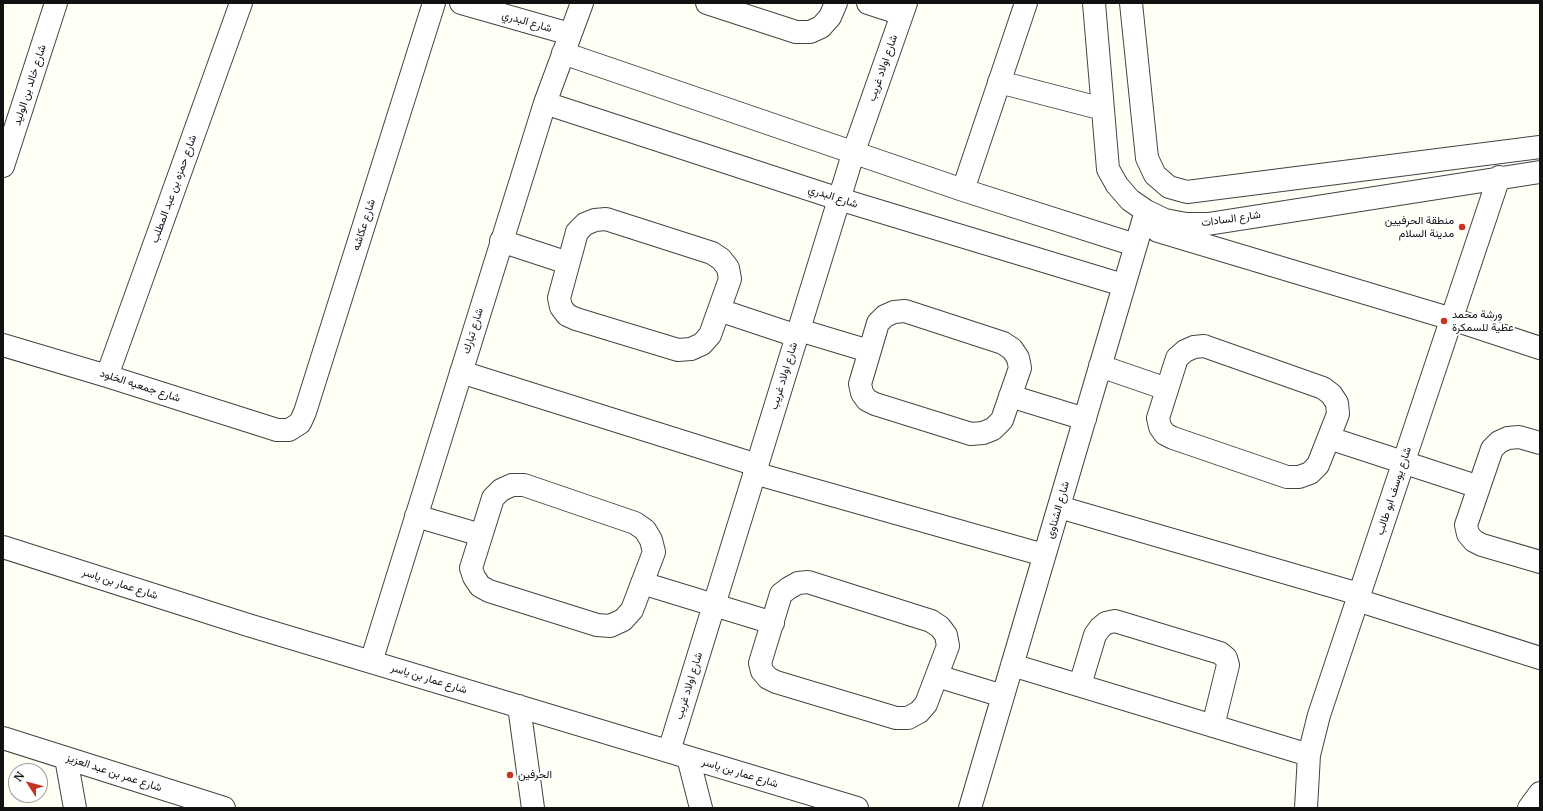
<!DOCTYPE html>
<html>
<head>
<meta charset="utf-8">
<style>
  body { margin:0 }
  #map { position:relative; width:1543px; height:811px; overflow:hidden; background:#fffff5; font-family:Merriweather,serif }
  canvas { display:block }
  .frame { position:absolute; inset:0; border:4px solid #111; pointer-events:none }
  .north { position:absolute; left:8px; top:763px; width:40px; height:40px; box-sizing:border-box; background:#fff; border:1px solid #a0a0a0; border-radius:50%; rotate:306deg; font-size:11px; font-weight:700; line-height:16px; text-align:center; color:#111 }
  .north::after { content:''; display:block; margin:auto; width:14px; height:18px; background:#c63423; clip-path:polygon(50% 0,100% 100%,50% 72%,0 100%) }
</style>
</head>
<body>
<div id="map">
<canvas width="1543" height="811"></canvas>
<div class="frame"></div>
<div class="north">N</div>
</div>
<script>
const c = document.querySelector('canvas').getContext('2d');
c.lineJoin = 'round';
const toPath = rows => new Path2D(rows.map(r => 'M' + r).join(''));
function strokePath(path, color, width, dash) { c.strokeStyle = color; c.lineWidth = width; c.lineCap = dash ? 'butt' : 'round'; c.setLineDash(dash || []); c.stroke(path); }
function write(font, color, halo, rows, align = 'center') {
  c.font = font + ' Merriweather,Vazirmatn,serif'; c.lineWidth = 4; c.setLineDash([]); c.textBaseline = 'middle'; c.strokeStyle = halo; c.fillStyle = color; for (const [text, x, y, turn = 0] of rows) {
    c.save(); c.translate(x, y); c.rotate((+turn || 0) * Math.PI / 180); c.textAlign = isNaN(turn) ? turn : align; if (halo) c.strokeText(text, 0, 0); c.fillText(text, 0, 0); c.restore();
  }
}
const minor = toPath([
  [461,3,570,34],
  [707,3,796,32,810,32,821,27,830,17,836,3],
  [868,3,902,14],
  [1094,3,1108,169,1117,185,1130,200,1146,211,1165,220,1186,224,1208,224,1540,172],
  [1131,3,1147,158,1155,175,1169,187,1187,192,1540,147],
  [563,53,963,190,1135,245],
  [999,82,1103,109],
  [545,103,839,199,1123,285],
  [3,166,56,3],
  [963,190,1026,3],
  [606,219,712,253,721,259,728,268,730,279,710,335,702,344,691,349,678,350,576,319,567,315,561,307,559,298,577,232,585,224,595,220,606,219],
  [1158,231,1452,319,1540,348],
  [501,241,568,263],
  [719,310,797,336],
  [905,311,1003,343,1012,349,1018,358,1020,368,1002,420,993,429,983,433,971,434,875,404,867,400,862,393,860,384,878,323,885,316,894,312,905,311],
  [799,330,869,351],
  [3,345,107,376,277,430,289,430,300,423,305,412,434,3],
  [1204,346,1323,388,1331,394,1337,403,1338,414,1318,465,1310,473,1299,477,1287,477,1173,438,1165,434,1160,427,1158,418,1177,358,1185,351,1194,347,1204,346],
  [1100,366,1167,389],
  [461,372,757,465],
  [107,376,241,3],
  [1010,396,1085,419],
  [1329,438,1479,487],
  [1540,443,1519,437,1508,438,1499,442,1492,449,1466,525,1468,534,1474,541,1482,545,1540,562],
  [754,473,1044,555],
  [512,485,524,485,635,523,645,530,651,540,654,552,632,610,623,620,610,626,597,625,489,591,480,586,474,577,471,568,493,498,501,490,512,485],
  [1059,507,1359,594],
  [416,516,481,535],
  [3,547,248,625,857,808],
  [808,582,931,621,940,627,946,635,948,646,926,704,919,712,908,718,896,718,776,682,768,678,762,671,760,663,781,594,789,588,798,583,808,582],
  [642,583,773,623],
  [1357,600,1540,658],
  [371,662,545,103,582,3],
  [1012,665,1309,755],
  [937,676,1003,696],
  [1080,685,1095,635,1100,628,1106,623,1115,621,1220,653,1226,658,1228,665,1213,726],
  [519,706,533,808],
  [3,738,224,808],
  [669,751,854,151,906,3],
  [688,757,701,808],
  [66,758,75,808],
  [970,808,1146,211],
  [1306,808,1309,755,1319,715,1499,177],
  [1529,808,1540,793]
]);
strokePath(minor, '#444', 24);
strokePath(minor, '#fff', 22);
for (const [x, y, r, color] of [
  [1462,227,4,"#c63423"],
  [1444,321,4,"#c63423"],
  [510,775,4,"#c63423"]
]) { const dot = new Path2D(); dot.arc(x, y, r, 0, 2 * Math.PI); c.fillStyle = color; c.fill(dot); strokePath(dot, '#fff', 1.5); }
write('11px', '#111', '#fff', [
  ["شارع البدري",527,22,16],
  ["شارع اولاد غريب",883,68,-71],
  ["شارع خالد بن الوليد",30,85,-72],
  ["شارع حمزه بن عبد المطلب",174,189,-70],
  ["شارع البدري",833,197,18],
  ["شارع السادات",1231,219,-8],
  ["شارع عكاشه",364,225,-72],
  ["شارع تبارك",473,331,-73],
  ["شارع اولاد غريب",784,376,-73],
  ["شارع جمعيه الخلود",140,386,18],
  ["شارع يوسف ابو طالب",1394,491,-72],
  ["شارع الشناوى",1058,510,-74],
  ["شارع عمار بن ياسر",120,584,18],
  ["شارع عمار بن ياسر",429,679,17],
  ["شارع اولاد غريب",689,686,-73],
  ["شارع عمر بن عبد العزيز",114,773,18],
  ["شارع عمار بن ياسر",740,773,17]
]);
write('11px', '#111', '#fff', [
  ["منطقة الحرفيين",1454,221,"right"],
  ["مدينة السلام",1454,234,"right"],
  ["ورشة محمد",1452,315],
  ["عطية للسمكرة",1452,328],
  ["الحرفين",518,775]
], 'left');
</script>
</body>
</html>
